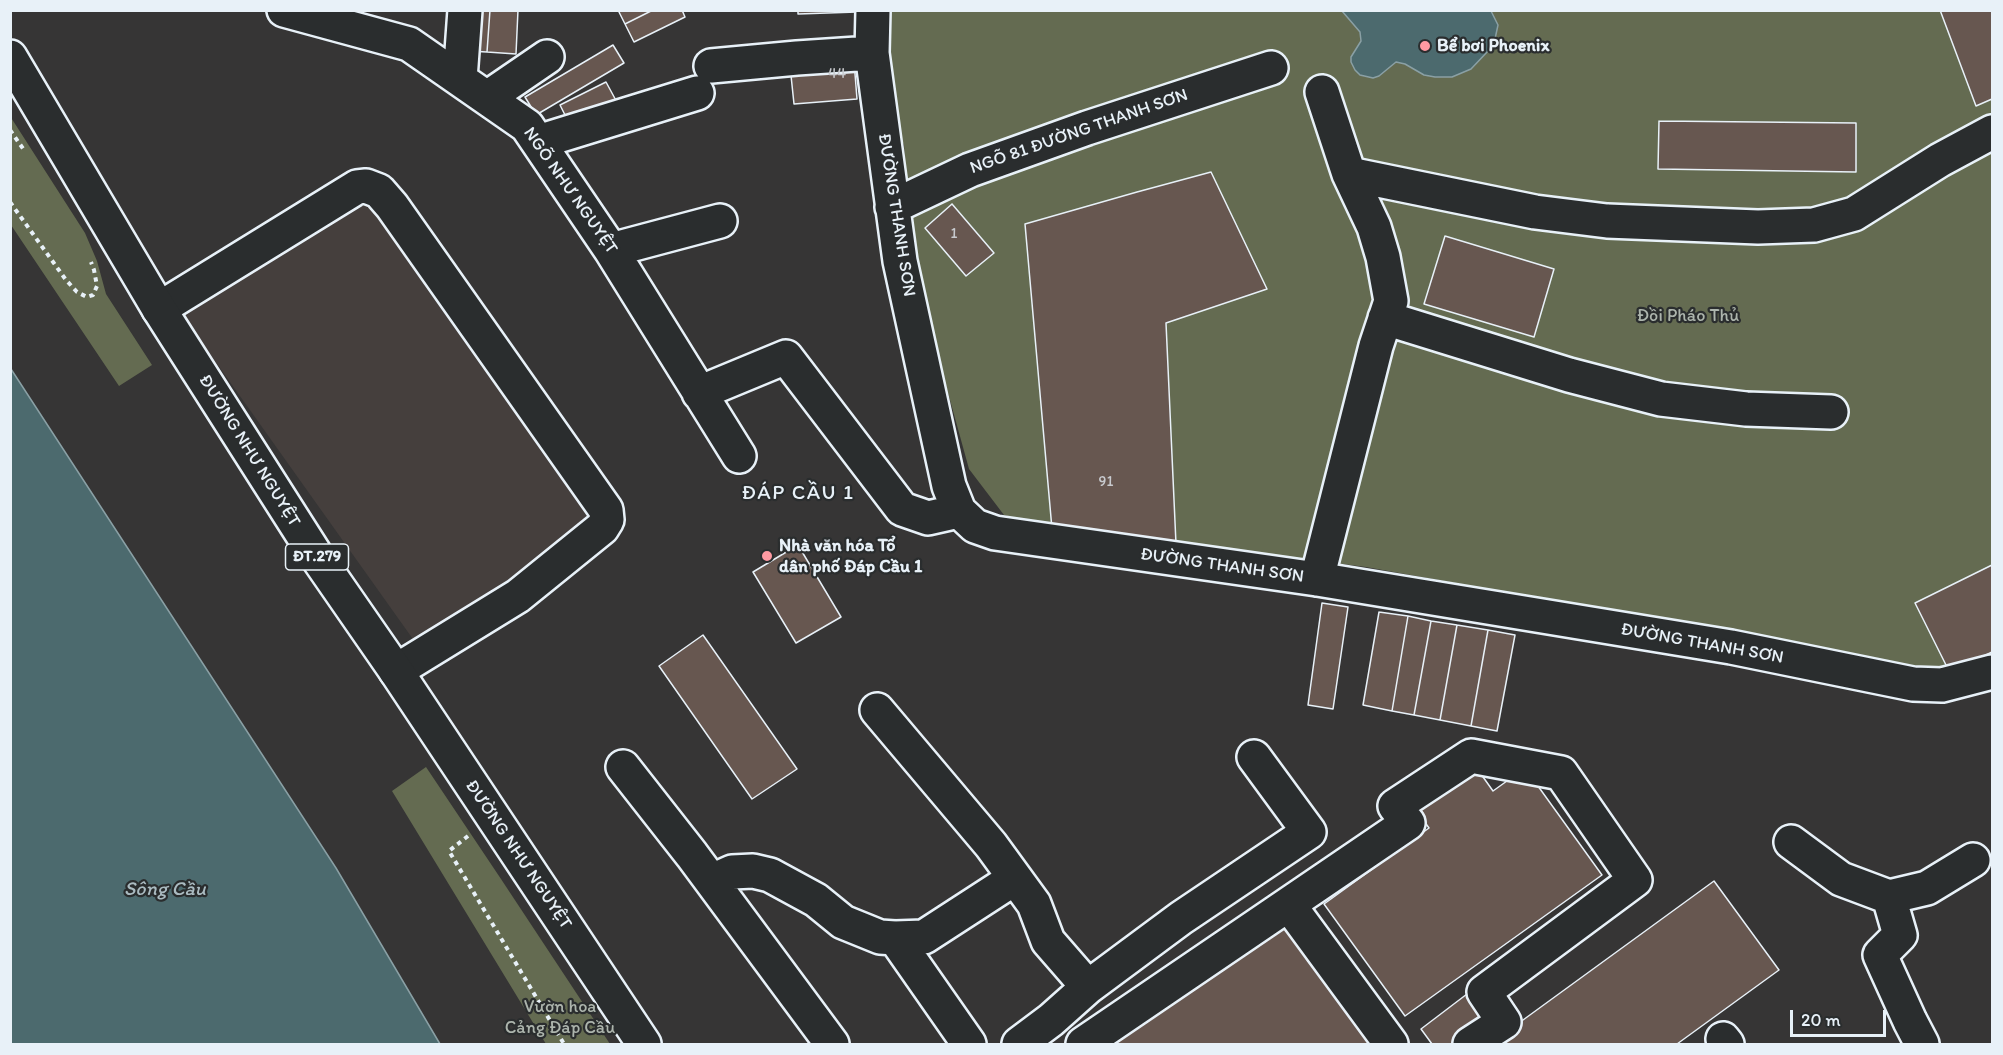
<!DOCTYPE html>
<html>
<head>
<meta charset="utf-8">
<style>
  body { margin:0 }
  #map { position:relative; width:2003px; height:1055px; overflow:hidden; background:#363535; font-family:Itim,sans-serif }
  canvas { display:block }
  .frame { position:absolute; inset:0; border:12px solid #e8f1f8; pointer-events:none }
  .scale { position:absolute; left:1790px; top:1010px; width:96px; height:27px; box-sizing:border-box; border:3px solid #e8f1f8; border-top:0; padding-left:8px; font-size:18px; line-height:21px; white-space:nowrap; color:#e8f1f8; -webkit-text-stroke:4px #2a2d2e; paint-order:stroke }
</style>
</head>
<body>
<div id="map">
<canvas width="2003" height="1055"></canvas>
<div class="frame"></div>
<div class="scale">20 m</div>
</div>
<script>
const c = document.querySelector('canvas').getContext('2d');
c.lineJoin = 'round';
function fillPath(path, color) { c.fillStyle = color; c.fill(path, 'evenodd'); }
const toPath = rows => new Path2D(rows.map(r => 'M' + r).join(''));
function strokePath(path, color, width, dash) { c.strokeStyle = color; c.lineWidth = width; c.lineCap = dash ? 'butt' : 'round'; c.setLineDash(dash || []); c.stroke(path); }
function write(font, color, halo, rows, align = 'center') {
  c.font = font + ' Itim,sans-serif'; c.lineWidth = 4.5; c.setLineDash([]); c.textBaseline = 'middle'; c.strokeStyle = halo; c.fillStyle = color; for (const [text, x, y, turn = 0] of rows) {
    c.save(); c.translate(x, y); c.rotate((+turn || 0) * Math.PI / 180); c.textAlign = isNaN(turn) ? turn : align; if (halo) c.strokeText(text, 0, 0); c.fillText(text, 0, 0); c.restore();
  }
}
fillPath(toPath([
  [362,191,598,524,420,649,183,316]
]), '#453f3d');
fillPath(toPath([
  [888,10,1992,11,1992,648,1938,670,1366,567,1033,524,1004,515,969,469,939,360,909,221,904,145,894,122,882,55],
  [10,116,85,233,97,261,106,294,152,365,119,386,11,225],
  [426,767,501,879,610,1044,546,1044,392,791]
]), '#646b51');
const water = toPath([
  [1342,11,1491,11,1498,25,1495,39,1489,50,1471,69,1452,77,1435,77,1424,75,1405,64,1396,62,1379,76,1373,78,1360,75,1355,70,1351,62,1351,57,1361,41,1360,32,1342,11],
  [11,369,336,868,440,1044,11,1044,11,369]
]);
fillPath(water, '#4c6a6e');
strokePath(water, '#8aa0a5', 1.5);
const building = toPath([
  [470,10,490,10,487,52,468,51,470,10],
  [490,10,518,10,516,54,487,52,490,10],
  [618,10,653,10,625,24,618,10],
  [653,10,682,10,685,17,634,42,625,24,653,10],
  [798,10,857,10,857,12,798,14,798,10],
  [1940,10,1992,10,1992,99,1976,106,1940,10],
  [613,45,624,63,536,115,525,97,613,45],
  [854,61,857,99,794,104,790,66,854,61],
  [606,82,619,106,572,129,560,105,606,82],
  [1659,121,1856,123,1856,172,1658,169,1659,121],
  [1211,172,1267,289,1166,323,1176,544,1052,529,1025,224,1137,192,1211,172],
  [952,204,994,253,966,276,925,228,952,204],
  [1445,236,1554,269,1534,337,1424,304,1445,236],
  [798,545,841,617,796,643,753,572,798,545],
  [1992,565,1992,652,1950,673,1915,603,1992,565],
  [1322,603,1348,607,1333,709,1308,705,1322,603],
  [1379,612,1408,616,1392,711,1363,705,1379,612],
  [1408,616,1431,621,1414,715,1392,711,1408,616],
  [1431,621,1457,625,1440,720,1414,715,1431,621],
  [1457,625,1488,630,1471,726,1440,720,1457,625],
  [1488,630,1515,635,1497,731,1471,726,1488,630],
  [703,635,797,769,752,799,659,666,703,635],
  [1471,760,1493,791,1525,768,1602,875,1405,1016,1324,904,1429,828,1411,803,1471,760],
  [1714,881,1779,970,1677,1044,1490,1044,1714,881],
  [1284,918,1375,1044,1107,1044,1284,918],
  [1467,994,1487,1022,1457,1044,1432,1044,1421,1029,1467,994]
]);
fillPath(building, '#675750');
strokePath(building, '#e8f1f8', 1.5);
const minor = toPath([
  [284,10,409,44,527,126,611,250,739,456],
  [873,10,872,53,900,261,949,486,959,511,975,526,995,533,1317,579,1731,647,1913,684,1942,685,1992,672],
  [711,66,797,58,872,53],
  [460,79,465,10],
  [487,98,547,57],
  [538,142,697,93],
  [1349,174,1535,212,1607,221,1758,227,1814,225,1854,214,1940,160,1992,132],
  [892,207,970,170,1087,128,1271,68],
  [611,250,720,221],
  [159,309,357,187,366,186,379,191,392,206,606,510,607,520,602,528,518,596,396,671],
  [1385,318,1569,375,1661,399,1746,409,1831,412],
  [699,393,786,357,902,509,928,518,959,511],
  [1317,579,1376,346,1391,301,1383,257,1374,227,1349,174,1322,92],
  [877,710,991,845,1034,904,1048,941,1088,987],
  [623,767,692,855,832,1044],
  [1791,842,1841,879,1889,897,1927,888,1973,860],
  [712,881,732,872,753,871,770,875,816,900,843,922,880,937,895,938,924,937,1015,878],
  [1889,897,1900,935,1880,955,1910,1021,1922,1044],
  [1289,905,1391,1044],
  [895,938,969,1044],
  [1723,1039,1727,1044],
  [1019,1044,1051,1020,1088,987,1181,918,1309,832,1254,757],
  [1083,1044,1408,823,1395,806,1471,756,1561,773,1635,880,1484,992,1504,1022,1470,1044]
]);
const major = toPath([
  [10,57,159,309,315,554,396,671,644,1044]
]);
strokePath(minor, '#e8f1f8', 38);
strokePath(major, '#e8f1f8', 38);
strokePath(toPath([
  [10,130,24,150],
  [10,202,66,280,77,292,87,297,93,295,97,286,94,270,91,262],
  [468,836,449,851,564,1044]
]), '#e8f1f8', 4, [4.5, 4.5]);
strokePath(minor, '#2a2d2e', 33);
strokePath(major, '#2a2d2e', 33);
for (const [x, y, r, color] of [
  [1425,46,6,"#ff9aa2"],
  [767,556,6,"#ff9aa2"]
]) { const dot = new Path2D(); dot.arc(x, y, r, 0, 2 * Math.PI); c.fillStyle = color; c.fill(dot); strokePath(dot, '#2a2d2e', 2); }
write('15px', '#c8cace', null, [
  ["44",837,74],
  ["1",954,234],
  ["91",1106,482]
]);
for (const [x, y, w] of [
  [317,557,63]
]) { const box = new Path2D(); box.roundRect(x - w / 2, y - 13, w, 26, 4.5); c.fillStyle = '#2a2d2e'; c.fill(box); strokePath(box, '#e8f1f8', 1.5); }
write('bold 16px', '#e8f1f8', null, [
  ["ĐT.279",317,557]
]);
write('bold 18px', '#e8f1f8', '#2a2d2e', [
  ["Bể bơi Phoenix",1437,46],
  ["Nhà văn hóa Tổ",779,546],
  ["dân phố Đáp Cầu 1",779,567]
], 'left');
write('18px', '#e8f1f8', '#2a2d2e', [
  ["NGÕ 81 ĐƯỜNG THANH SƠN",1079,132,-19],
  ["NGÕ NHƯ NGUYỆT",570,191,55],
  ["ĐƯỜNG THANH SƠN",896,215,81],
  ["ĐƯỜNG NHƯ NGUYỆT",249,451,58],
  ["ĐƯỜNG THANH SƠN",1222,566,8],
  ["ĐƯỜNG THANH SƠN",1702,644,10],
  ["ĐƯỜNG NHƯ NGUYỆT",518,855,56]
]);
write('18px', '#adb5ad', '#2a2d2e', [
  ["Đồi Pháo Thủ",1688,316],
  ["Vườn hoa",560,1007],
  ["Cảng Đáp Cầu",560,1028]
]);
write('italic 20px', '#aabbc1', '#2a2d2e', [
  ["Sông Cầu",165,890]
]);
c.letterSpacing = '1.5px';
write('21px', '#e8f1f8', '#2a2d2e', [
  ["ĐÁP CẦU 1",798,494]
]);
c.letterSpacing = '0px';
</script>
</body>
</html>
